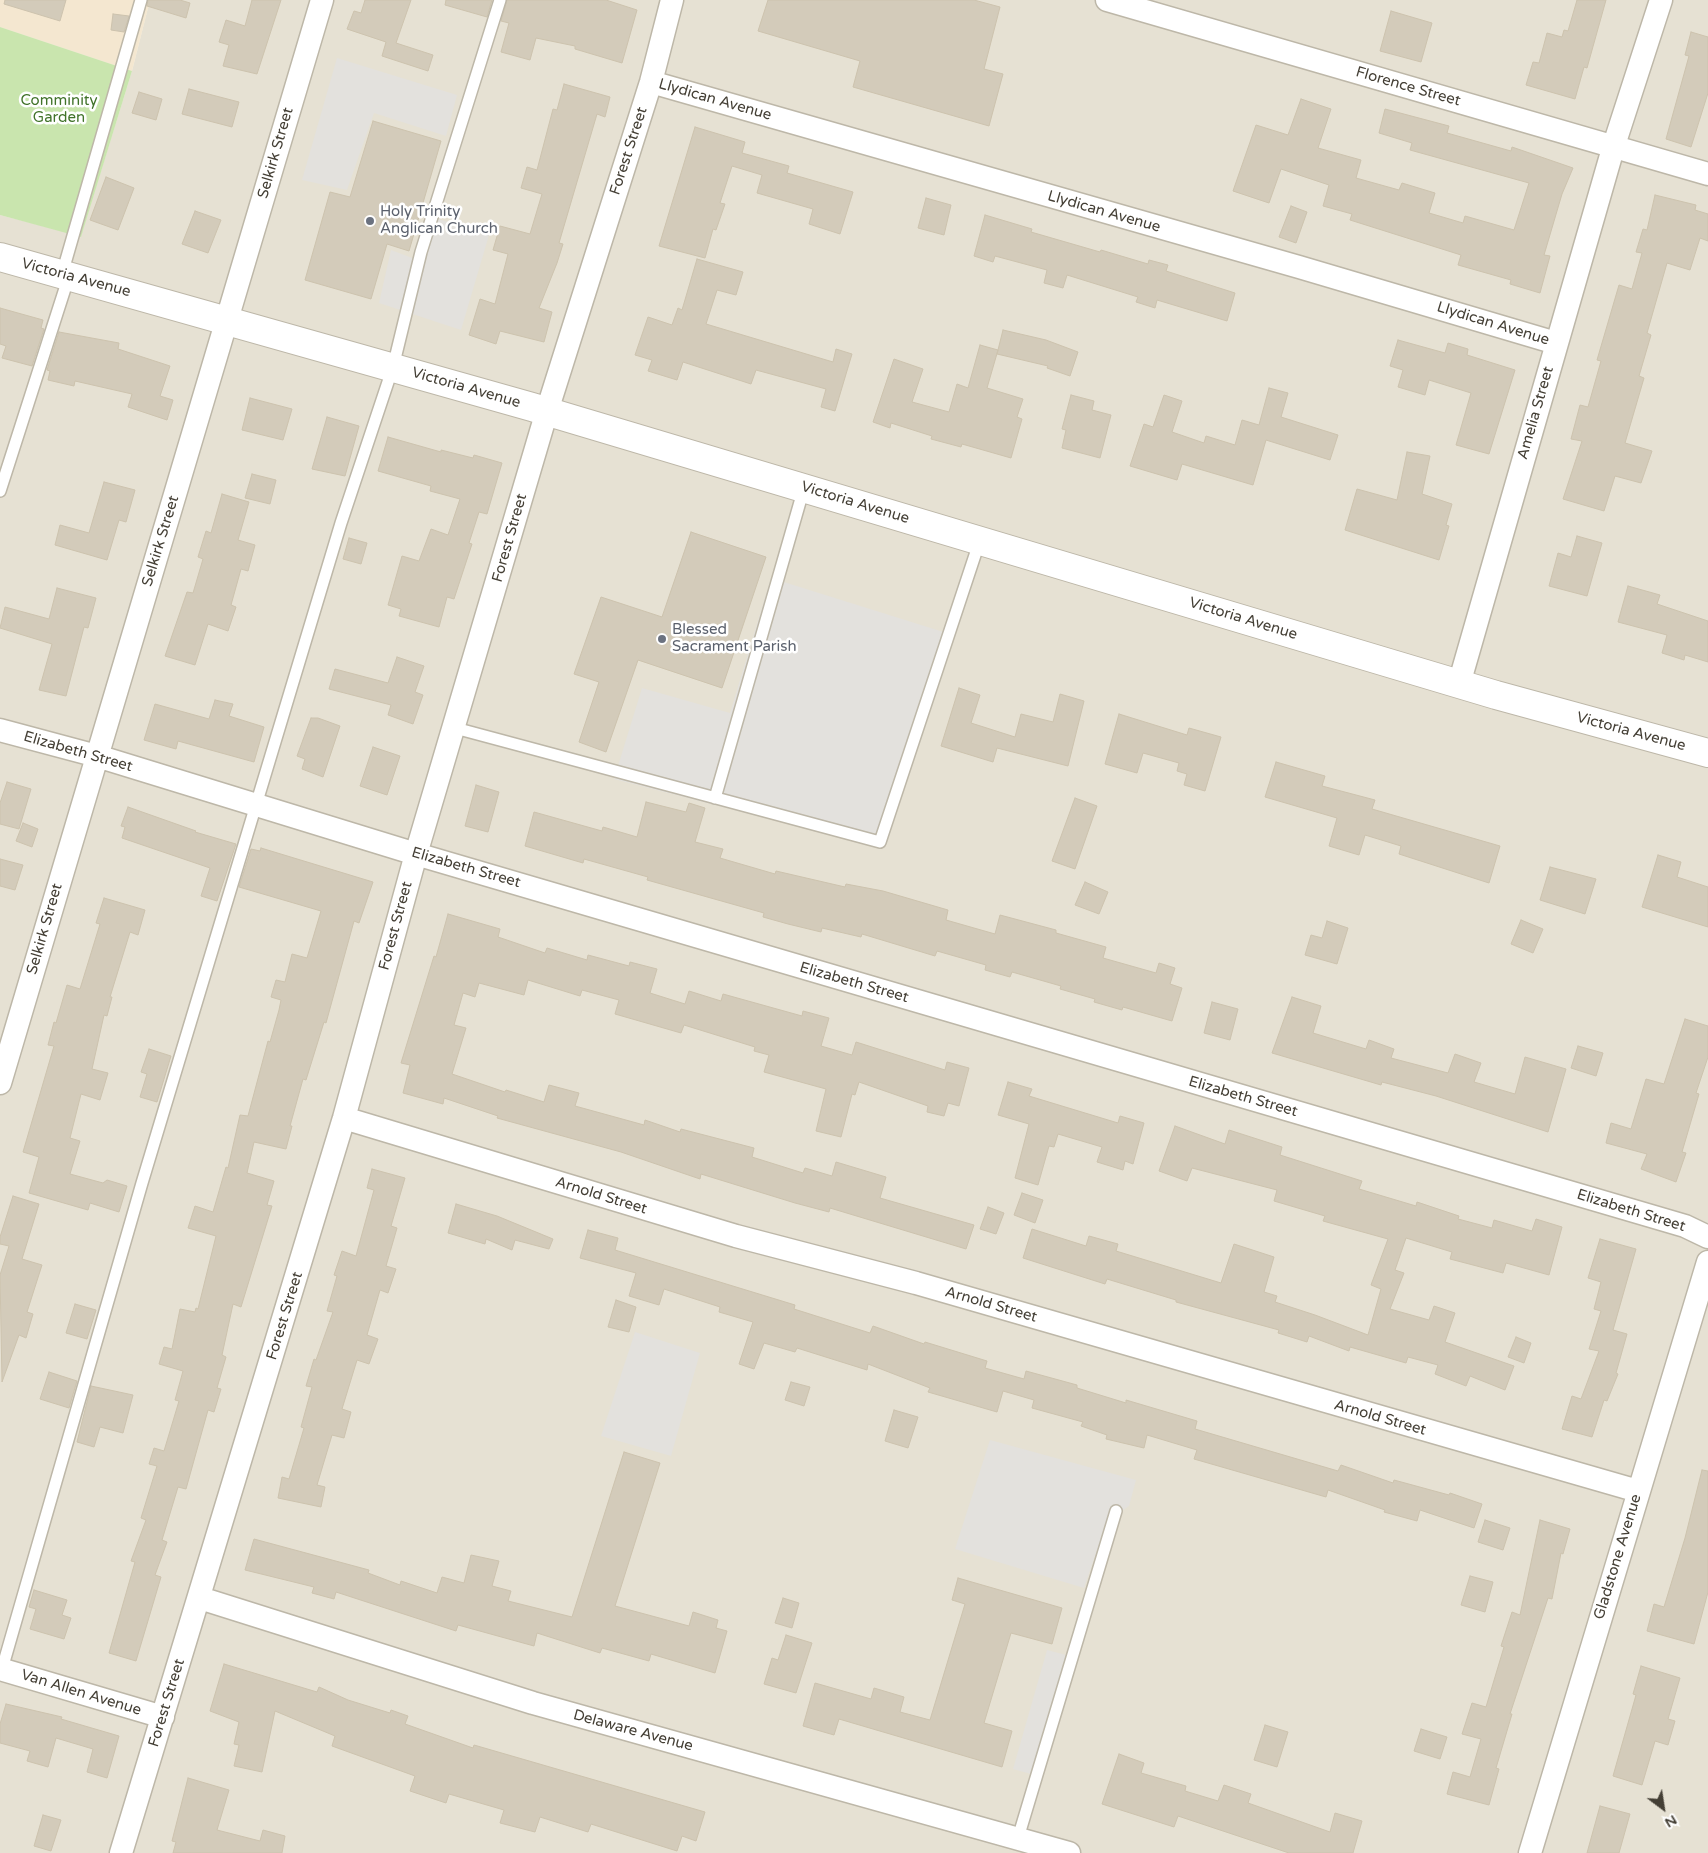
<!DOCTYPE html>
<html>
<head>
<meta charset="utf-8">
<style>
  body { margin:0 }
  #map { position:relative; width:1708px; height:1853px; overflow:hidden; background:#f2efe5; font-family:"Varela Round",sans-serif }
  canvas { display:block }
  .north { position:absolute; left:1638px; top:1783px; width:50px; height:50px; -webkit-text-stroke:4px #fff; paint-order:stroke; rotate:149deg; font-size:14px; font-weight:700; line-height:20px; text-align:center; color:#443f35 }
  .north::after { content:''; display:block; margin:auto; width:18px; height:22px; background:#443f35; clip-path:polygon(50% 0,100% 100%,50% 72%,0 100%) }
</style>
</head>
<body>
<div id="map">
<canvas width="1708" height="1853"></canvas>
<div class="north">N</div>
</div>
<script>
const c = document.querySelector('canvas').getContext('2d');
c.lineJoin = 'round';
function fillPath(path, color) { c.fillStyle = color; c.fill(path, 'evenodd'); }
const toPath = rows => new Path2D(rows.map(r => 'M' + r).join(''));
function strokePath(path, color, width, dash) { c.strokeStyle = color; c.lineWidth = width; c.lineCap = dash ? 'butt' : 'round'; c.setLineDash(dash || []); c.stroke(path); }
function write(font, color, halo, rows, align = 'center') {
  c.font = font + ' "Varela Round",sans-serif'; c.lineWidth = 5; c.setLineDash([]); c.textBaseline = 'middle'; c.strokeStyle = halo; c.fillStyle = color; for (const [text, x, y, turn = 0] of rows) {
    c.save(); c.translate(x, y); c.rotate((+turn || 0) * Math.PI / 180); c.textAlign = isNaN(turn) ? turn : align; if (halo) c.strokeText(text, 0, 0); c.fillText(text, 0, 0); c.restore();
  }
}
fillPath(toPath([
  [150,0,1708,0,1708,1853,0,1853,0,215,81,236,132,71]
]), '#e6e1d3');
fillPath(toPath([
  [0,0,150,0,132,71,0,27]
]), '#f4e7d0');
fillPath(toPath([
  [0,27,132,71,81,237,0,215]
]), '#c9e5ae');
fillPath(toPath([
  [337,58,457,95,446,136,374,113,347,190,302,180],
  [426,215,489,235,461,330,379,303,391,250,415,259],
  [771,578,953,635,883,848,614,779,642,688,730,713],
  [635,1332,700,1353,671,1456,601,1436],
  [990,1440,1136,1480,1129,1506,1107,1521,1084,1588,955,1549],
  [1047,1650,1066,1655,1031,1774,1013,1769]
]), '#e3e1dd');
const building = toPath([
  [5,0,66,0,60,21,4,4,5,0],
  [148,0,180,0,190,3,186,18,147,6,148,0],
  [252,0,281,0,257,74,223,66,229,45,219,42,226,20,245,26,252,0],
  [365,0,411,0,396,43,433,55,428,71,382,56,386,42,347,29,354,11,361,13,365,0],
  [446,0,492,0,487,17,445,5,446,0],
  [507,0,606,0,637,10,622,63,575,49,575,46,536,38,530,60,501,52,509,23,501,21,507,0],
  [768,0,974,0,1000,7,984,69,1003,74,989,126,853,87,860,61,758,31,768,0],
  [1577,0,1606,0,1587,68,1584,67,1575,99,1526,85,1533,62,1539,63,1547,33,1562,37,1564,30,1568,31,1577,0],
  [1391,11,1432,23,1421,62,1380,51,1391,11],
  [113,14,129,16,124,32,111,30,113,14],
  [1691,32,1708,37,1708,93,1691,147,1666,139,1689,56,1685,55,1691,32],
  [564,84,610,97,605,117,597,114,559,243,563,244,557,263,539,308,552,312,544,342,500,331,496,344,469,335,480,299,495,304,508,254,493,250,500,226,530,234,542,194,521,188,527,167,537,170,553,109,557,110,564,84],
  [189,89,239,102,232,127,182,114,189,89],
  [139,92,162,99,156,120,132,113,139,92],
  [1301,99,1331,109,1318,148,1361,160,1356,178,1399,190,1402,183,1435,193,1429,213,1463,223,1465,216,1514,230,1529,183,1410,150,1412,143,1379,133,1385,109,1449,126,1447,133,1511,151,1512,147,1573,168,1562,194,1544,255,1550,256,1540,293,1510,284,1511,280,1458,265,1461,255,1350,220,1352,214,1323,206,1329,185,1281,169,1269,203,1233,191,1256,125,1288,135,1301,99],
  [373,121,441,141,409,251,387,244,371,299,305,280,330,192,350,197,373,121],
  [695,127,745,142,742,153,789,166,787,173,853,192,840,234,809,224,813,209,757,193,762,175,732,166,720,203,725,204,716,230,713,229,705,258,659,246,695,127],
  [106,177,134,188,118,230,90,220,106,177],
  [1655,195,1696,205,1695,210,1708,214,1708,241,1700,238,1690,270,1667,263,1647,333,1651,335,1639,376,1644,378,1625,443,1652,451,1641,483,1615,476,1604,511,1563,499,1582,441,1571,439,1580,405,1588,407,1601,361,1597,360,1619,285,1632,289,1642,253,1636,252,1643,229,1647,230,1655,195],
  [926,198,951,205,944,235,918,228,926,198],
  [1291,206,1307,212,1296,243,1279,237,1291,206],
  [195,211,221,220,208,253,182,244,195,211],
  [985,215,1032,229,1031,232,1100,252,1101,250,1148,264,1149,260,1168,265,1166,271,1235,293,1227,321,1157,300,1155,308,1136,302,1138,297,1067,275,1063,288,1044,283,1047,270,995,256,993,262,974,256,985,215],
  [697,259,743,272,736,295,717,290,706,324,833,362,836,349,852,354,835,411,821,407,826,389,756,370,751,384,683,362,677,380,648,371,652,360,635,355,648,317,672,325,678,308,682,310,697,259],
  [0,308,43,320,41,328,44,329,32,366,2,358,6,346,0,344,0,308],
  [1003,330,1046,340,1078,352,1070,376,1047,368,1048,366,997,354,1003,330],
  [59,332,119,343,118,349,170,366,160,396,173,400,167,420,128,407,132,394,75,381,74,386,48,380,50,371,47,370,59,332],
  [1398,340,1445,353,1448,343,1468,349,1467,355,1515,370,1489,454,1456,445,1471,393,1429,380,1425,395,1398,387,1403,370,1390,366,1398,340],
  [980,345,998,350,987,388,1023,399,1017,417,1022,419,1011,458,962,444,961,447,931,439,932,436,891,423,890,428,873,422,894,359,923,369,912,402,949,412,957,384,968,388,980,345],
  [1269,388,1288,393,1281,417,1338,435,1330,460,1266,440,1253,485,1182,464,1177,480,1130,466,1144,424,1153,427,1164,395,1182,401,1172,432,1204,443,1206,436,1235,445,1242,420,1259,425,1269,388],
  [1071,395,1094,401,1092,410,1111,415,1100,458,1062,448,1066,430,1062,429,1071,395],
  [250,398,292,409,283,440,242,430,250,398],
  [327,417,359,426,345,476,312,469,327,417],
  [388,437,441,452,441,450,473,458,474,455,502,463,487,514,479,512,469,543,472,544,454,599,447,597,439,627,399,616,401,609,388,605,402,556,419,561,431,529,448,535,460,499,430,491,431,486,378,471,388,437],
  [1407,452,1430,456,1422,494,1452,504,1446,525,1449,526,1439,560,1345,530,1357,489,1397,500,1407,452],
  [252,474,276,480,270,504,245,498,252,474],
  [104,482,135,490,126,522,119,520,107,560,55,545,60,525,89,533,104,482],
  [222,494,249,502,238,540,255,545,248,571,241,569,231,605,236,607,228,631,208,624,195,665,165,656,187,592,193,593,203,559,198,557,206,531,211,533,222,494],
  [691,532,766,557,722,688,638,660,606,752,579,742,599,682,574,674,601,597,662,617,691,532],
  [1577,536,1602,543,1587,596,1549,586,1558,553,1571,557,1577,536],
  [349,538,367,543,361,564,343,559,349,538],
  [1628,586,1660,595,1657,604,1708,621,1708,662,1685,655,1684,660,1662,653,1667,635,1618,622,1628,586],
  [57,588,96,598,88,628,84,627,66,696,39,690,52,644,0,628,5,607,49,619,57,588],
  [397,657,424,666,415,692,423,695,413,724,388,715,391,705,329,689,335,669,388,683,397,657],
  [959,688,980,695,971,723,1015,737,1021,714,1053,722,1060,694,1084,701,1068,766,997,748,993,762,941,746,959,688],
  [215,700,233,704,229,716,264,727,254,762,178,741,176,749,144,740,155,704,209,719,215,700],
  [1119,714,1187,735,1189,728,1221,737,1205,791,1184,785,1187,774,1177,771,1179,763,1143,753,1137,773,1105,764,1119,714],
  [311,718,318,718,340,726,323,777,302,769,305,759,297,756,311,718],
  [373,747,400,756,387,795,360,786,373,747],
  [1276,762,1325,776,1322,786,1375,800,1372,809,1500,846,1489,883,1399,854,1401,846,1365,835,1359,855,1329,846,1337,818,1265,797,1276,762],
  [7,782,31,789,19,829,0,824,0,803,7,782],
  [476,785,499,792,488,832,465,826,476,785],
  [1075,798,1097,806,1075,869,1052,861,1075,798],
  [646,802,686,812,689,803,705,808,695,842,723,849,720,858,775,874,776,871,845,887,846,884,883,891,948,910,946,920,995,934,1000,915,1056,930,1056,933,1106,947,1103,958,1156,973,1159,963,1175,968,1170,984,1182,988,1172,1021,1123,1007,1122,1010,1094,1002,1095,999,1060,989,1061,986,1012,972,1010,977,985,970,986,965,937,951,935,956,862,934,861,937,822,928,821,932,788,924,763,917,764,913,647,880,648,877,584,859,583,863,525,846,534,812,602,831,603,827,637,837,646,802],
  [128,807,196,831,195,832,236,844,217,901,201,896,210,868,122,838,125,827,121,826,128,807],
  [23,823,38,829,32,847,16,841,23,823],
  [261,848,373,882,359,923,354,921,326,1023,324,1022,306,1080,303,1079,290,1126,292,1126,286,1149,254,1142,247,1173,274,1181,267,1205,272,1206,241,1307,233,1304,222,1355,226,1357,217,1388,221,1389,214,1412,208,1410,186,1489,178,1487,162,1540,167,1542,155,1575,161,1577,136,1661,109,1653,135,1562,131,1561,146,1520,141,1518,157,1466,149,1464,154,1448,164,1451,179,1401,175,1400,183,1371,159,1364,164,1347,172,1349,180,1309,195,1312,196,1308,198,1309,216,1236,188,1228,195,1206,213,1212,226,1167,228,1168,240,1115,248,1116,268,1041,270,1042,279,1010,281,1000,271,997,276,980,285,982,292,954,307,958,321,911,239,887,251,849,260,851,261,848],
  [1658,855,1681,862,1677,877,1708,887,1708,927,1642,907,1658,855],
  [0,859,23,865,15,890,0,886,0,859],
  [1550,867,1596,879,1585,914,1540,900,1550,867],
  [1085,882,1108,892,1099,914,1075,905,1085,882],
  [104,898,145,910,138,935,130,932,110,997,112,997,107,1016,104,1015,92,1069,108,1073,100,1100,81,1094,70,1138,80,1141,70,1174,103,1183,107,1180,127,1186,119,1212,90,1203,88,1210,29,1193,39,1157,23,1152,54,1046,48,1045,54,1022,56,1023,67,985,80,989,100,924,96,923,104,898],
  [448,914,500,929,498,937,545,953,547,948,587,960,588,955,629,966,630,962,657,969,650,993,685,1004,689,991,721,1001,723,994,802,1016,803,1011,829,1018,821,1046,852,1055,856,1042,945,1070,947,1062,969,1068,959,1106,948,1103,944,1116,927,1112,928,1106,859,1082,855,1095,852,1094,841,1137,816,1131,826,1089,764,1072,769,1055,754,1051,755,1047,684,1025,681,1033,615,1014,619,1000,582,990,580,996,528,980,524,995,479,983,475,997,463,993,454,1025,466,1028,452,1074,505,1092,506,1090,544,1102,549,1085,579,1093,575,1106,644,1125,645,1120,680,1132,681,1129,754,1148,752,1157,803,1173,805,1168,832,1176,836,1162,886,1177,880,1198,974,1225,966,1249,830,1208,829,1212,795,1203,701,1174,700,1179,621,1152,497,1118,498,1116,444,1098,443,1104,403,1093,410,1065,401,1063,434,956,436,957,448,914],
  [1521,920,1543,929,1533,953,1511,944,1521,920],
  [1327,921,1348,928,1337,964,1305,955,1311,935,1322,938,1327,921],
  [1292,997,1321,1006,1313,1033,1366,1049,1369,1040,1394,1049,1391,1058,1448,1073,1455,1054,1481,1063,1474,1082,1515,1094,1525,1057,1566,1069,1548,1132,1436,1096,1382,1082,1381,1085,1272,1053,1292,997],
  [1212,1002,1238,1009,1230,1040,1204,1033,1212,1002],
  [1685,1019,1708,1026,1708,1057,1696,1093,1699,1094,1682,1152,1686,1153,1676,1182,1641,1169,1647,1154,1606,1143,1611,1123,1631,1129,1646,1079,1664,1084,1685,1019],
  [1578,1046,1603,1053,1596,1076,1571,1068,1578,1046],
  [149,1049,171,1056,157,1102,140,1097,147,1074,141,1072,149,1049],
  [1008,1082,1032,1089,1029,1096,1118,1123,1120,1116,1144,1123,1133,1164,1125,1161,1123,1170,1097,1162,1102,1147,1058,1134,1054,1147,1049,1146,1038,1185,1015,1178,1029,1124,998,1115,1008,1082],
  [1175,1126,1225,1144,1229,1130,1282,1147,1280,1155,1362,1181,1359,1189,1416,1206,1417,1202,1459,1216,1458,1219,1492,1228,1494,1220,1532,1231,1536,1219,1562,1227,1549,1275,1506,1263,1503,1273,1473,1265,1450,1259,1452,1252,1406,1238,1395,1270,1404,1273,1390,1309,1429,1320,1434,1306,1455,1313,1445,1342,1514,1366,1505,1390,1470,1376,1466,1386,1435,1374,1438,1365,1408,1357,1406,1363,1350,1347,1349,1351,1309,1336,1307,1342,1278,1333,1279,1330,1176,1302,1176,1300,1107,1279,1105,1284,1023,1258,1032,1229,1086,1246,1089,1236,1118,1244,1116,1251,1221,1283,1234,1244,1274,1257,1264,1292,1277,1296,1275,1302,1315,1315,1368,1335,1381,1289,1371,1285,1388,1239,1323,1221,1325,1216,1274,1201,1277,1190,1192,1168,1187,1181,1159,1171,1175,1126],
  [372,1169,405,1178,391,1226,397,1228,386,1266,396,1269,388,1293,380,1290,367,1335,378,1339,369,1364,357,1360,342,1409,351,1412,344,1438,332,1435,317,1485,325,1487,321,1507,278,1498,282,1477,289,1479,304,1428,301,1427,312,1387,306,1386,314,1359,316,1360,333,1312,327,1311,337,1276,334,1275,342,1251,356,1256,374,1190,367,1188,372,1169],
  [1022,1193,1043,1200,1035,1223,1014,1215,1022,1193],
  [13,1196,39,1204,22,1259,42,1265,27,1312,33,1314,26,1338,19,1335,2,1382,0,1275,9,1246,0,1244,0,1237,13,1196],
  [456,1204,497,1216,553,1239,549,1249,515,1240,512,1250,486,1239,485,1244,448,1233,456,1204],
  [988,1207,1004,1213,996,1234,980,1229,988,1207],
  [588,1230,618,1238,615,1250,795,1305,794,1309,870,1333,873,1326,924,1344,925,1342,987,1361,985,1368,1024,1379,1026,1371,1077,1385,1077,1388,1126,1403,1126,1400,1197,1421,1195,1429,1338,1471,1341,1465,1393,1483,1394,1480,1449,1495,1450,1493,1482,1504,1474,1528,1420,1510,1417,1521,1384,1512,1385,1510,1328,1490,1326,1497,1194,1459,1197,1450,1147,1435,1144,1448,1106,1439,1107,1435,1081,1426,1083,1422,1032,1408,1034,1400,1003,1391,997,1412,928,1392,930,1388,868,1364,867,1370,797,1348,795,1352,764,1343,754,1369,739,1364,753,1322,719,1312,720,1307,664,1289,659,1305,629,1296,636,1273,580,1258,588,1230],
  [1600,1239,1636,1249,1613,1330,1627,1334,1616,1373,1618,1374,1607,1401,1604,1400,1592,1437,1562,1429,1572,1396,1581,1399,1599,1351,1589,1349,1601,1311,1594,1309,1601,1282,1588,1278,1600,1239],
  [616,1300,636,1307,629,1332,608,1327,616,1300],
  [75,1304,96,1310,87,1339,66,1333,75,1304],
  [1516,1337,1531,1343,1524,1363,1508,1357,1516,1337],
  [49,1372,77,1381,69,1408,40,1399,49,1372],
  [791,1382,810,1387,804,1406,785,1400,791,1382],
  [91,1386,133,1395,123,1433,100,1427,94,1447,77,1442,91,1386],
  [894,1410,918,1417,908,1448,885,1441,894,1410],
  [624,1452,660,1463,615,1606,689,1626,693,1612,718,1620,716,1628,727,1631,715,1673,651,1654,649,1661,602,1648,600,1653,537,1633,534,1646,458,1625,456,1631,336,1592,334,1599,312,1593,314,1587,245,1570,254,1539,369,1570,368,1573,400,1585,401,1581,437,1593,442,1577,464,1583,471,1555,499,1561,492,1586,511,1591,508,1601,572,1617,624,1452],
  [1702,1470,1708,1471,1708,1592,1694,1644,1647,1631,1654,1604,1664,1607,1685,1538,1702,1470],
  [1485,1520,1510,1528,1503,1550,1478,1542,1485,1520],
  [1540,1520,1570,1529,1563,1554,1561,1553,1552,1599,1548,1598,1510,1714,1512,1714,1496,1768,1499,1769,1489,1805,1447,1794,1453,1772,1470,1777,1481,1739,1462,1734,1472,1703,1486,1707,1504,1647,1501,1646,1512,1612,1520,1615,1540,1520],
  [1470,1576,1493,1582,1485,1612,1461,1605,1470,1576],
  [958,1578,1062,1608,1052,1644,1011,1633,984,1723,1012,1731,1002,1767,839,1719,834,1735,803,1726,815,1683,871,1699,874,1688,904,1697,900,1712,930,1720,965,1604,952,1600,958,1578],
  [34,1590,67,1600,62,1615,71,1618,64,1639,30,1629,36,1609,29,1607,34,1590],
  [783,1598,799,1603,792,1628,775,1623,783,1598],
  [786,1635,812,1643,796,1693,764,1684,772,1658,778,1660,786,1635],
  [224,1664,317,1692,319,1687,348,1700,390,1713,391,1710,408,1716,405,1724,473,1748,474,1745,705,1812,696,1841,682,1836,677,1851,591,1824,588,1832,540,1817,535,1832,500,1823,504,1810,449,1794,446,1803,410,1791,415,1776,332,1746,335,1736,275,1711,262,1772,234,1766,239,1745,234,1744,239,1722,210,1711,224,1664],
  [1641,1666,1680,1678,1668,1719,1675,1721,1668,1745,1655,1741,1642,1785,1613,1776,1636,1695,1633,1694,1641,1666],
  [6,1704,62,1717,61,1719,119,1736,107,1778,87,1772,93,1749,56,1738,48,1767,27,1761,30,1751,0,1743,0,1724,6,1704],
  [1265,1725,1288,1732,1277,1767,1254,1760,1265,1725],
  [1421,1729,1447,1737,1440,1759,1414,1751,1421,1729],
  [1119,1754,1144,1763,1141,1773,1186,1786,1185,1791,1218,1801,1224,1785,1251,1794,1248,1803,1330,1832,1335,1813,1362,1821,1353,1853,1289,1853,1178,1816,1174,1827,1102,1804,1119,1754],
  [188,1778,229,1790,217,1830,260,1841,263,1830,285,1836,282,1853,173,1853,176,1842,172,1841,188,1778],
  [1600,1806,1630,1814,1619,1853,1587,1853,1600,1806],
  [43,1815,61,1820,51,1851,34,1846,43,1815]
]);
fillPath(building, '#d3cbba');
strokePath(building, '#cdc3ae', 1);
const service = toPath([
  [62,274,141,0],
  [0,491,69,276],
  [455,728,880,842,980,540],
  [715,798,804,488],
  [2,1669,142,1183,341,523,393,367,421,252,500,0],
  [1018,1838,1116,1511]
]);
const minor = toPath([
  [1107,0,1708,174],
  [651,82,1299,267,1556,343],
  [1459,684,1614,145,1661,0],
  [0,730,97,756,416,854,1685,1226,1708,1237],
  [0,1083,322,0],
  [344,1118,736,1236,916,1283,1638,1491],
  [200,1598,533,1703,1069,1853],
  [0,1669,163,1717],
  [121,1853,344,1118,416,854,547,411,651,82,672,0],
  [1530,1853,1708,1262]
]);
const tertiary = toPath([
  [0,257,532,407,1496,695,1708,753]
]);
strokePath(service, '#bdb7a8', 14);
strokePath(minor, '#bdb7a8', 25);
strokePath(tertiary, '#bdb7a8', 30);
strokePath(service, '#fff', 11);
strokePath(minor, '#fff', 22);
strokePath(tertiary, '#fff', 28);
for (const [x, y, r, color] of [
  [370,221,5,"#6b7280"],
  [662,639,5,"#6b7280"]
]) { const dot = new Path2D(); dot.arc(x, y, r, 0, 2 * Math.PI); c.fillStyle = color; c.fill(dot); strokePath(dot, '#fff', 2); }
write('15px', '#443f35', '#fff', [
  ["Florence Street",1408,87,16],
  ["Llydican Avenue",715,100,16],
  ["Forest Street",629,151,-72],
  ["Selkirk Street",276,153,-74],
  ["Llydican Avenue",1104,212,16],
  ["Victoria Avenue",76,278,15],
  ["Llydican Avenue",1493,324,17],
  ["Victoria Avenue",466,388,16],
  ["Amelia Street",1536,413,-74],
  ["Victoria Avenue",855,503,17],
  ["Forest Street",510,538,-74],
  ["Selkirk Street",161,541,-73],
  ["Victoria Avenue",1243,619,17],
  ["Victoria Avenue",1631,732,15],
  ["Elizabeth Street",78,752,16],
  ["Elizabeth Street",466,868,16],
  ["Forest Street",396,926,-75],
  ["Selkirk Street",45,929,-74],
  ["Elizabeth Street",854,983,16],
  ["Elizabeth Street",1243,1097,16],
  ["Arnold Street",601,1196,17],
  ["Elizabeth Street",1631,1211,17],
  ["Arnold Street",991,1305,16],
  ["Forest Street",285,1316,-73],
  ["Arnold Street",1380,1418,16],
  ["Gladstone Avenue",1618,1557,-73],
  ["Van Allen Avenue",81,1693,17],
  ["Forest Street",167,1703,-73],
  ["Delaware Avenue",633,1731,15]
]);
write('15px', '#41732a', '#fff', [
  ["Comminity",59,101],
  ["Garden",59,118]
]);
write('15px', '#5b616d', '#fff', [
  ["Holy Trinity",380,212],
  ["Anglican Church",380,229],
  ["Blessed",672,630],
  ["Sacrament Parish",672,647]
], 'left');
</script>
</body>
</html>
